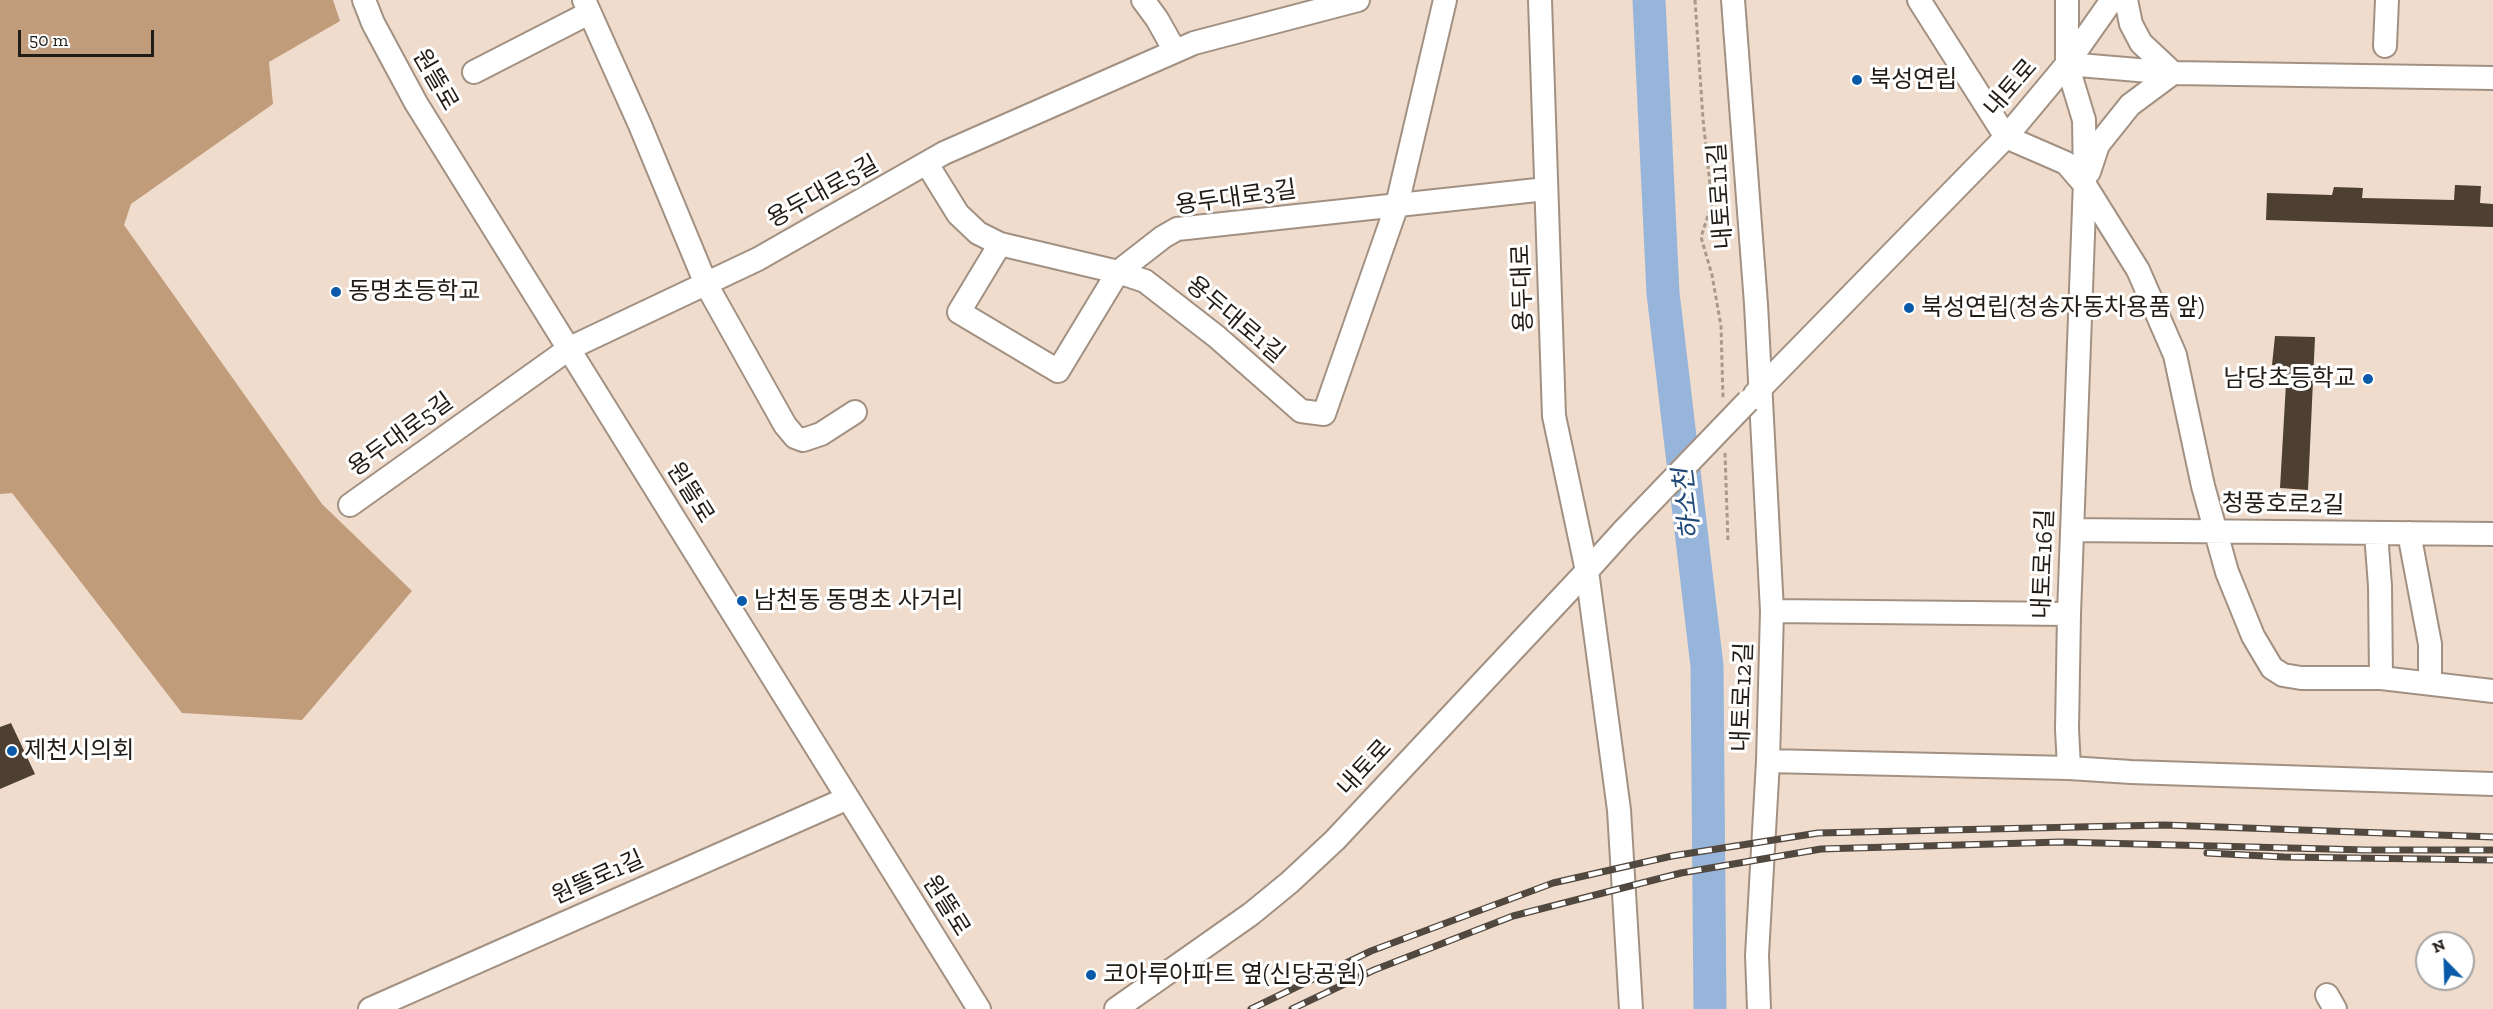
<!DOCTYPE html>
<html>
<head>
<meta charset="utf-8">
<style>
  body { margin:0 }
  #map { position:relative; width:2493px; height:1009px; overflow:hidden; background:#efdccc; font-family:"Zilla Slab",serif }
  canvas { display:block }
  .north { position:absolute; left:2415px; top:931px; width:60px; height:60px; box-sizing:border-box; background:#fff; border:2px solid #a7a4a2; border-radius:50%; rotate:337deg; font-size:16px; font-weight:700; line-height:24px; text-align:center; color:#221c16 }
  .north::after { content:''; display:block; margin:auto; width:21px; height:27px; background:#0a5aa9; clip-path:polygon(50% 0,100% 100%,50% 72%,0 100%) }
  .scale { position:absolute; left:18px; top:30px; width:136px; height:27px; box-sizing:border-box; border:3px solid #221c16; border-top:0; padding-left:8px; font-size:18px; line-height:21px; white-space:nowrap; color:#221c16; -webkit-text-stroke:4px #fff; paint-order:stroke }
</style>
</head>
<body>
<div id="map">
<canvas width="2493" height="1009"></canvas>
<div class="north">N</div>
<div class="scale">50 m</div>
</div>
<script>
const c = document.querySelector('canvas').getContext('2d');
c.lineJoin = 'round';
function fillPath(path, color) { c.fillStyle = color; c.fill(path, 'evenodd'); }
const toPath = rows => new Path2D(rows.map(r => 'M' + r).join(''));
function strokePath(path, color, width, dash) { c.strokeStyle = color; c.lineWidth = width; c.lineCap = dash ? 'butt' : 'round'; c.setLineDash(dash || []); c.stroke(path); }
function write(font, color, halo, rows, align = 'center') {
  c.font = font + ' "Zilla Slab","Noto Sans KR",serif'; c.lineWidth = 6; c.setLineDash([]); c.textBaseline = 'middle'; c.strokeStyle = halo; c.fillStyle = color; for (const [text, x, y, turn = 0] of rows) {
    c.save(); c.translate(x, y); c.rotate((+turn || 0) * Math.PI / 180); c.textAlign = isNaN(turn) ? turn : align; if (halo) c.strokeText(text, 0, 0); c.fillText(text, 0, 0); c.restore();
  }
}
fillPath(toPath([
  [0,0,333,0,340,21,269,62,273,104,131,204,124,225,322,504,412,591,302,720,182,713,12,493,0,494]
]), '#c19c7b');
strokePath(toPath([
  [1649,0,1663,293,1707,666,1710,1009]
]), '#97b5da', 33);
fillPath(toPath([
  [2455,185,2481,186,2480,203,2493,204,2493,227,2266,220,2267,193,2332,195,2334,187,2363,188,2362,198,2454,200],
  [2275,336,2315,337,2308,490,2280,488,2287,366,2272,365],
  [11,723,35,774,0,789,0,727]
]), '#4d3f31');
const minor = toPath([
  [364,0,373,23,416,103,979,1009],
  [584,0,640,125,706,284,785,425,795,437,803,440,821,434,855,412],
  [1143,0,1157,19,1175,51],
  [1540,0,1554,416,1587,571,1619,810,1631,1009],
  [1733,0,1756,304,1772,611,1768,761,1757,955,1759,1009],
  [1919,0,2006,137,2066,163,2085,185,2138,270,2175,355,2203,486,2227,572,2253,636,2272,668,2283,675,2301,678,2381,678,2493,691],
  [2385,46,2387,0],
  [2067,64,2112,0],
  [474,72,589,13],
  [927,164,958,214,978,233,1000,244,1118,272,1145,281,1217,337,1301,411,1324,414,1397,205,1445,0],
  [2089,172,2098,145,2130,105,2173,73,2141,43,2131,24,2126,0],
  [1000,244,959,312,1058,371,1118,272,1163,237,1177,229,1546,189],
  [1755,394,2006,137,2067,64,2173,73,2493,78],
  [350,505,570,348,758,259,944,153,1194,43,1358,0],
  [2072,530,2493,534],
  [2376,533,2380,586,2381,678],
  [2409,533,2430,644,2430,683],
  [1772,611,2069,614],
  [1768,761,2069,768,2067,729,2069,614,2085,181,2084,120,2067,64,2067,0],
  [2069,768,2131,772,2493,784],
  [2327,995,2335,1009],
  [370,1009,848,798],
  [1116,1009,1251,914,1290,882,1335,840,1587,571,1624,530]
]);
strokePath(minor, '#a29182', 26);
strokePath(toPath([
  [1695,0,1703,119,1712,203,1701,237,1712,275,1721,326,1723,399],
  [1725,453,1728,542]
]), '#a7998c', 3, [4.5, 3]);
strokePath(minor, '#fff', 22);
const rail = toPath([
  [2207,853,2284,857,2493,860],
  [1251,1009,1371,951,1553,883,1672,856,1818,833,2164,825,2493,837],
  [1292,1009,1374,970,1513,916,1681,873,1821,849,2061,842,2366,850,2493,850]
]);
strokePath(rail, '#514840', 7);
strokePath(rail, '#fff', 4.5, [14]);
const minorBridge = toPath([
  [1624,530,1748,401]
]);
strokePath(minorBridge, '#a29182', 26, []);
strokePath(minorBridge, '#fff', 22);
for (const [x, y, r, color] of [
  [1857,80,6,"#0a5aa9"],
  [336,292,6,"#0a5aa9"],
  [1909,308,6,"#0a5aa9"],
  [2368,379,6,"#0a5aa9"],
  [742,601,6,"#0a5aa9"],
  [12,751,6,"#0a5aa9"],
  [1091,975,6,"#0a5aa9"]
]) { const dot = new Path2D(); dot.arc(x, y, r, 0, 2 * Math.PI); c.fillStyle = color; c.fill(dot); strokePath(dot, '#fff', 2); }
write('24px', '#221c16', '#fff', [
  ["원뜰로",435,80,60],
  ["내토로",2011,88,-49],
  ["용두대로5길",823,192,-29],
  ["내토로11길",1721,196,-94],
  ["용두대로3길",1236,198,-8],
  ["용두대로",1523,288,-92],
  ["용두대로1길",1235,320,40],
  ["용두대로5길",401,435,-36],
  ["원뜰로",690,493,58],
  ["청풍호로2길",2283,505,1],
  ["내토로16길",2044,564,-88],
  ["내토로12길",1743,697,-88],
  ["내토로",1365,768,-47],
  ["원뜰로1길",598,878,-24],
  ["원뜰로",946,906,58]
]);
write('24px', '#221c16', '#fff', [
  ["북성연립",1869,80],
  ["동명초등학교",348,292],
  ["북성연립(청송자동차용품 앞)",1921,308],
  ["남당초등학교",2356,379,"right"],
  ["남천동 동명초 사거리",754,601],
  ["제천시의회",24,751],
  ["코아루아파트 옆(신당공원)",1103,975]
], 'left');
write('italic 26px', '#204878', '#fff', [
  ["하소천",1688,504,-97]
]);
</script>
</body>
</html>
